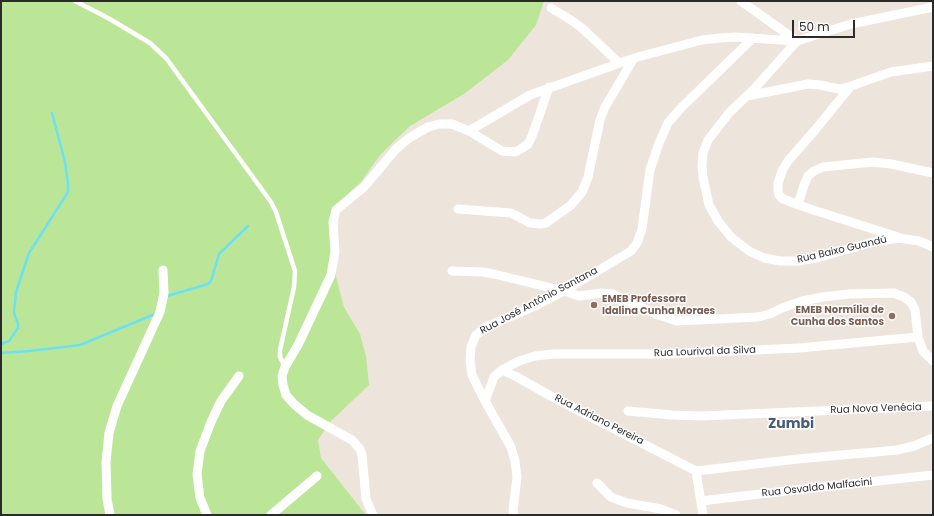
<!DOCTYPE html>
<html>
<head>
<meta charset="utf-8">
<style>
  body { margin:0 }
  #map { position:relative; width:934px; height:516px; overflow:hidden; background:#ede4dc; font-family:Poppins,sans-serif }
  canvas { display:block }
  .frame { position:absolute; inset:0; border:2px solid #2b2b2b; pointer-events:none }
  .scale { position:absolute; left:792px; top:20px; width:63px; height:18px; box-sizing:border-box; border:2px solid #2b2b2b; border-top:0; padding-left:5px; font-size:12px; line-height:14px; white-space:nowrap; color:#2b2b2b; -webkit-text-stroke:3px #fff; paint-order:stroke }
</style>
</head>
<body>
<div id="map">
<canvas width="934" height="516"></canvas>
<div class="frame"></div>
<div class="scale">50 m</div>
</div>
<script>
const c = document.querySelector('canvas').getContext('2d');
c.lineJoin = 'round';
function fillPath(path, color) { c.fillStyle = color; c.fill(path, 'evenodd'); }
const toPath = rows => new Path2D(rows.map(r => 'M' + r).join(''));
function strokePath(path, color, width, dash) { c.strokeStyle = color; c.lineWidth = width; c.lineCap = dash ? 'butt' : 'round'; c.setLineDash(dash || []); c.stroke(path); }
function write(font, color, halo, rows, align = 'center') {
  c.font = font + ' Poppins,sans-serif'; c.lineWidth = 3; c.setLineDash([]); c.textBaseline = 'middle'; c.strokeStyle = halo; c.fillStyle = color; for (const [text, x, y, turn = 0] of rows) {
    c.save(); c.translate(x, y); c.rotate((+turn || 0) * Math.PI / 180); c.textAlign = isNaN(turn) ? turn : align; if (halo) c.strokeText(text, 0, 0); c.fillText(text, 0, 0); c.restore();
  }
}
fillPath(toPath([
  [1,1,544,1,536,25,508,60,464,94,410,126,380,155,361,182,332,209,337,252,336,277,344,307,360,334,366,356,369,385,330,422,318,440,321,458,366,515,1,515]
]), '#bce697');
strokePath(toPath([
  [167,296,208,284,211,281,219,254,248,226],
  [1,344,9,341,18,328,18,324,14,313,16,292,29,253,68,192,68,184,65,162,52,113],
  [1,353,29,351,80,345,155,314]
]), '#6ce1f3', 2.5);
strokePath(toPath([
  [75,1,108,18,150,43,166,58,271,202,276,212,295,271,294,287,280,350,280,357,285,367]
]), '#fff', 4.5);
strokePath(toPath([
  [741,1,797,41,755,88,729,113,708,140,703,153,702,166,703,177,709,205,718,221,731,237,749,251,764,258,780,261,799,261,820,257,873,242,899,238,919,241,933,247],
  [551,8,571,20,583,29,619,63],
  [851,86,815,130,788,161,782,171,778,183,778,191,779,195,783,199,807,208,898,237],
  [747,96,808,84,820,85,834,88,840,89,851,86,891,72,933,66],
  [469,131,502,151,515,152,521,149,528,144,532,136,549,87],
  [798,205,804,185,808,176,814,171,823,167,873,162,891,164,933,173],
  [458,209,511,213,530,223,541,224,546,223,571,205,582,192,588,177,600,120,605,107,634,58],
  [452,271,482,272,494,274,564,291,579,296,602,293,613,294,658,315,677,321,758,317,770,314,782,308,802,301,823,297,849,294,894,293,904,297,911,302,915,310,918,337,923,351,933,361],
  [502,370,517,377,556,399,696,471],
  [485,401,494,377,502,370,519,361,535,356,554,354,668,354,799,348,918,337],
  [628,411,672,415,701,416,933,406],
  [696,471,798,459,897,450,914,446,933,438],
  [696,471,703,515],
  [597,483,611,497,627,503,661,509,676,515],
  [701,501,777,492,933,475],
  [110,515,107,499,106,462,109,433,117,406,160,312,164,293,163,270],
  [207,515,200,498,197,474,200,451,211,422,221,401,239,376],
  [271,515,317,476],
  [373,515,366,499,362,455,360,449,352,440,307,415,294,404,286,395,283,385,282,376,285,367,298,345,331,275,335,252,333,222,336,210,364,187,396,149,409,138,428,127,439,124,452,124,469,131,530,95,634,58,702,40,719,38,735,37,797,41,851,24,933,7],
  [514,515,513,510,517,477,515,461,511,447,485,401,472,375,470,361,471,347,476,335,486,327,537,305,564,291,631,251,637,243,642,229,650,170,659,143,668,123,680,109,753,38]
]), '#fff', 9);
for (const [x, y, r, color] of [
  [594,305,4,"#8d6e63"],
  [892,316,4,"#8d6e63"]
]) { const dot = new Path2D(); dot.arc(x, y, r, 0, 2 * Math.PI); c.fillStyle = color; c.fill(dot); strokePath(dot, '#fff', 1.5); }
write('10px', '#2b2b2b', '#fff', [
  ["Rua Baixo Guandú",842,250,-13],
  ["Rua José Antônio Santana",539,301,-28],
  ["Rua Lourival da Silva",705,352,-2],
  ["Rua Nova Venécia",876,409,-2],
  ["Rua Adriano Pereira",599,420,27],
  ["Rua Osvaldo Malfacini",817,488,-6]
]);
write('bold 10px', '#785e54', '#fff', [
  ["EMEB Professora",602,299],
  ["Idalina Cunha Moraes",602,311],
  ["EMEB Normília de",884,310,"right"],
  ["Cunha dos Santos",884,322,"right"]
], 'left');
write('bold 14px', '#495a7e', '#fff', [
  ["Zumbi",791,424]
]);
</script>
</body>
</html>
